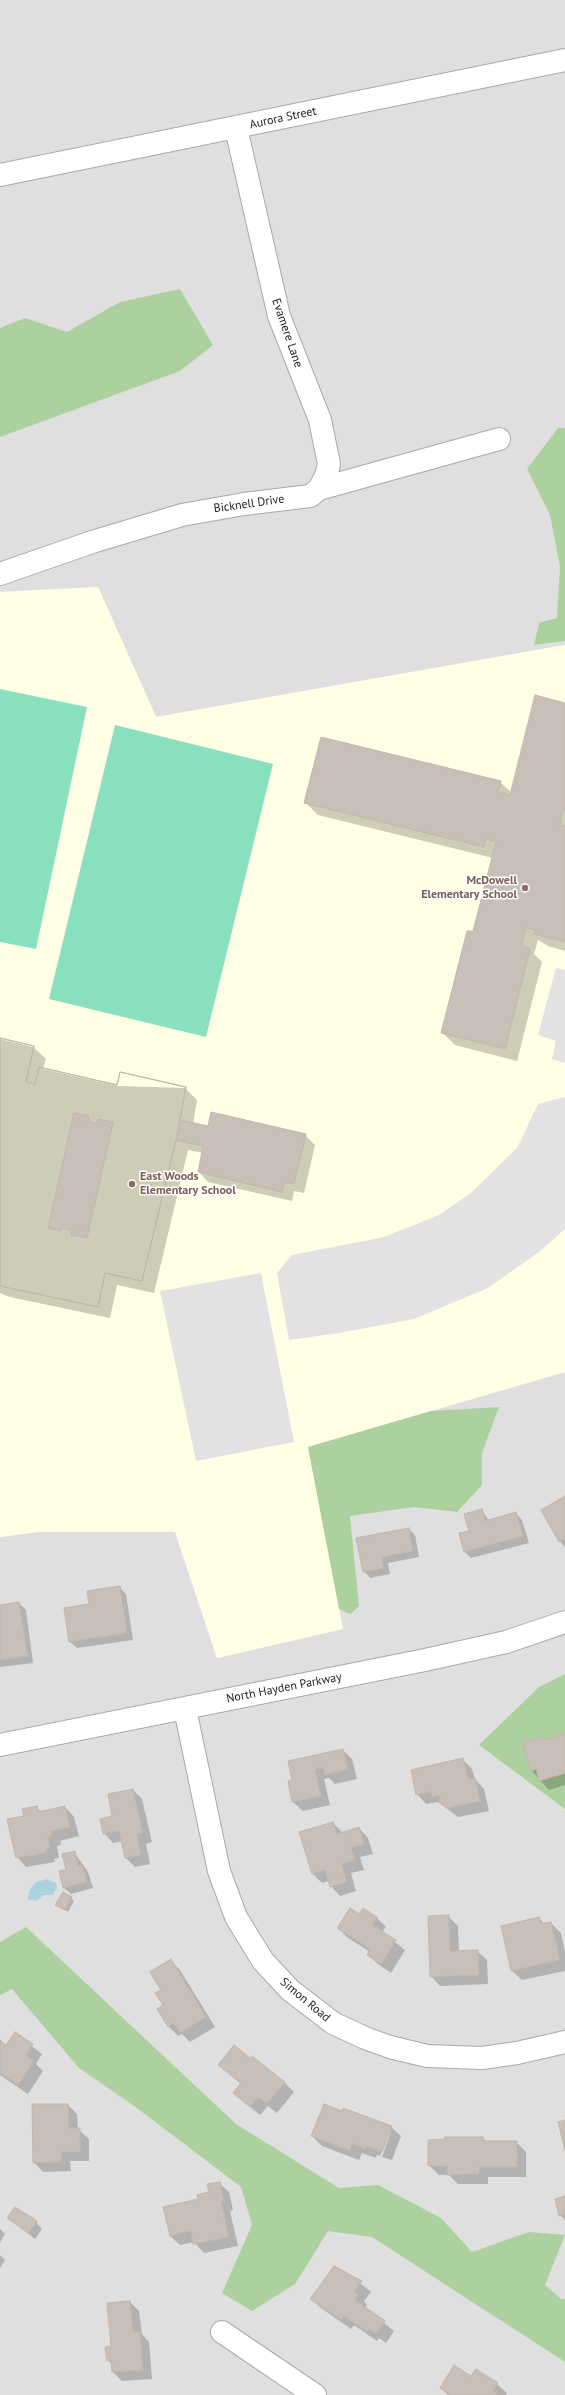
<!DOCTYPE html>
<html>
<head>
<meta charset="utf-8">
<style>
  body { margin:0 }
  canvas { display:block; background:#f2efe9 }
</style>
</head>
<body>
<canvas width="565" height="2395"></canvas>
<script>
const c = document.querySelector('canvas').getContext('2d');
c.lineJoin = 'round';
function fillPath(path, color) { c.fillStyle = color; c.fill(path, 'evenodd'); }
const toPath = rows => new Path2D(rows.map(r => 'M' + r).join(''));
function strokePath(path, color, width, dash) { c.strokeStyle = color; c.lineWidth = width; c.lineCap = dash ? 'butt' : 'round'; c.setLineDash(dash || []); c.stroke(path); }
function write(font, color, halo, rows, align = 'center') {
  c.font = font + ' "PT Sans",sans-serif'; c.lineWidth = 3; c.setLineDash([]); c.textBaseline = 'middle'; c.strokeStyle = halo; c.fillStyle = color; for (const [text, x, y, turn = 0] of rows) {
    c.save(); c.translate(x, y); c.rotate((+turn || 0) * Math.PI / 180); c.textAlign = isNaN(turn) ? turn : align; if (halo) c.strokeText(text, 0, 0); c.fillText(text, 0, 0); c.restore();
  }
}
fillPath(toPath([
  [0,0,565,0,565,645,156,717,98,587,0,592],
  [565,1372,565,2395,0,2395,0,1537,38,1532,175,1532,217,1658,343,1629,308,1447]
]), '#e0dfdf');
fillPath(toPath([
  [98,587,156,717,565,645,565,1372,308,1447,343,1629,217,1658,175,1532,38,1532,0,1537,0,592]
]), '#ffffe5');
fillPath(toPath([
  [180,289,213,345,180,371,0,437,0,328,25,318,67,332,120,302],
  [558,428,565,428,565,641,534,645,539,623,557,618,560,566,550,515,527,469],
  [499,1407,482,1453,482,1485,457,1512,414,1507,350,1516,359,1606,350,1614,339,1609,308,1447,431,1411],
  [565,1674,565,1809,479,1745,539,1687],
  [26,1927,236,2124,339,2188,378,2185,441,2218,472,2252,529,2232,565,2235,545,2285,561,2299,565,2299,565,2362,372,2237,328,2231,295,2284,252,2311,222,2293,252,2225,241,2187,137,2108,79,2068,12,1989,0,1995,0,1942]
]), '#add19e');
fillPath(toPath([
  [0,689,87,707,36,949,0,942],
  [115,725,273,764,206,1037,49,999]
]), '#88e0be');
fillPath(toPath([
  [556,968,565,970,565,1063,552,1059,556,1041,538,1035],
  [565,1097,565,1229,539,1252,488,1288,414,1319,339,1333,289,1340,277,1273,292,1255,384,1237,439,1215,471,1193,517,1148,538,1104],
  [261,1273,294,1442,196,1461,160,1291]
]), '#e2e2e2');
fillPath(toPath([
  [48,1879,56,1883,57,1887,53,1895,43,1895,37,1901,28,1899,29,1891,36,1882]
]), '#aad3df');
fillPath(toPath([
  [565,704,565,951,548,946,538,940,534,954,542,962,517,1061,455,1045,442,1032,474,932,493,858,318,815,306,803,500,782,512,793],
  [0,1039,33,1047,46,1059,43,1069,118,1086,185,1088,197,1100,193,1124,209,1128,305,1135,315,1145,304,1193,294,1191,292,1201,208,1182,199,1172,203,1153,188,1150,154,1293,117,1285,110,1318,10,1297,0,1293],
  [565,1498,565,1547,560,1542],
  [482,1510,489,1521,516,1513,522,1520,529,1543,471,1558,465,1552,460,1534,470,1531],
  [409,1529,415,1535,419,1557,388,1563,390,1574,370,1578,364,1571],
  [119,1587,126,1594,133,1640,77,1648,70,1642,65,1609,90,1605],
  [19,1603,26,1610,33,1663,0,1667,0,1606],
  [565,1735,565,1785,549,1790,531,1770,542,1738,545,1741],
  [343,1750,352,1759,357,1779,335,1784,329,1778,324,1779,330,1805,303,1811,293,1802,289,1782],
  [463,1760,472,1769,475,1779,484,1789,489,1811,458,1817,438,1802,426,1804,417,1794],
  [133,1790,142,1799,152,1842,146,1844,150,1864,135,1867,126,1858,122,1841,113,1843,104,1833],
  [36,1807,41,1812,65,1807,74,1817,79,1836,60,1841,61,1845,57,1846,59,1858,54,1859,55,1862,26,1867,17,1857,25,1816],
  [333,1823,343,1833,359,1828,368,1838,373,1854,360,1857,364,1870,351,1873,356,1891,340,1896,331,1886,329,1881,322,1883,313,1874,300,1833],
  [74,1852,88,1872,93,1888,71,1894,64,1888],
  [71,1898,74,1901,68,1912,57,1905],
  [359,1915,376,1917,386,1927,382,1932,405,1950,391,1973,378,1964,368,1955,370,1952,348,1938,338,1928],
  [448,1916,458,1926,459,1951,477,1951,487,1960,488,1984,440,1986,431,1976],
  [539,1918,545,1925,551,1923,561,1933,565,1952,565,1971,522,1980,512,1971],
  [171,1961,180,1970,215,2027,190,2042,182,2034,178,2036,169,2027,162,1990],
  [15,2033,42,2054,36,2064,43,2071,28,2094,0,2075,0,2042,6,2046],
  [250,2059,284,2082,294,2092,277,2113,268,2106,260,2115,244,2102,235,2093,241,2084,219,2065],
  [68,2105,77,2114,78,2129,89,2139,89,2161,70,2161,71,2171,43,2172,34,2162],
  [391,2127,401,2136,392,2160,382,2157,391,2131,389,2131,380,2156,377,2155,376,2158,362,2153,359,2160,322,2146,312,2136],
  [483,2138,487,2142,516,2142,526,2152,526,2177,488,2177,488,2184,458,2184,449,2175,439,2175,429,2165],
  [219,2183,229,2192,233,2210,230,2211,238,2246,204,2253,194,2242,180,2245,170,2236,199,2200,210,2193],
  [565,2197,565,2220,560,2215],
  [9,2218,36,2222,42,2229,35,2239],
  [0,2229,5,2234,0,2243],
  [0,2255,5,2260,0,2268],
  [347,2273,371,2292,364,2301,367,2305,365,2308,394,2331,386,2343,379,2338,377,2341,354,2325,351,2329,321,2308,312,2299],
  [130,2302,139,2311,142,2334,149,2342,152,2379,122,2381,113,2372,112,2365,108,2360],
  [472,2378,497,2384,507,2393,506,2395,448,2395,441,2388]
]), '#0003');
const building = toPath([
  [535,695,565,703,565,810,563,810,560,825,565,826,565,942,534,934,535,930,526,928,521,946,530,949,505,1049,441,1033,467,931,473,931,496,842,486,839,484,847,304,803,321,737,501,781,498,792,510,795,535,695],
  [0,1038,34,1046,26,1082,35,1084,39,1067,117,1085,120,1072,186,1087,180,1120,208,1126,211,1112,306,1134,294,1184,285,1182,282,1192,198,1172,203,1146,176,1140,142,1281,105,1273,98,1307,0,1286,0,1038],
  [0,1038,34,1046,26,1082,35,1084,39,1067,117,1085,120,1072,186,1087,176,1140,142,1281,105,1273,98,1307,0,1286,0,1038],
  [74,1113,89,1116,88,1121,97,1124,98,1119,113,1122,87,1238,71,1235,72,1230,62,1228,61,1231,48,1228,74,1113],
  [565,1496,565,1539,559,1542,541,1510,565,1496],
  [482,1509,485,1521,516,1512,523,1536,464,1552,459,1533,469,1531,464,1514,482,1509],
  [409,1528,413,1551,382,1557,384,1568,363,1572,356,1538,409,1528],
  [120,1586,127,1633,69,1642,64,1608,89,1604,87,1591,120,1586],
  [19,1602,28,1656,0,1660,0,1605,19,1602],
  [565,1734,565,1773,539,1781,536,1769,531,1771,522,1742,542,1737,543,1740,565,1734],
  [343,1749,348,1769,325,1775,323,1768,315,1769,321,1796,292,1802,288,1781,292,1780,288,1761,343,1749],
  [463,1758,468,1779,475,1778,480,1801,448,1808,440,1803,439,1795,432,1797,431,1792,416,1795,411,1770,463,1758],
  [133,1789,143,1833,137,1834,141,1855,125,1858,119,1831,103,1834,100,1819,112,1816,108,1794,133,1789],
  [37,1806,38,1812,65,1806,70,1827,51,1831,52,1835,48,1837,50,1848,46,1849,46,1853,16,1858,7,1819,24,1816,22,1809,37,1806],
  [333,1822,337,1834,359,1827,364,1844,351,1848,355,1860,342,1864,347,1882,330,1887,325,1870,312,1874,299,1832,333,1822],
  [75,1851,78,1866,82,1865,87,1882,63,1888,59,1871,66,1870,62,1854,75,1851],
  [63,1892,72,1897,65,1910,55,1905,63,1892],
  [350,1908,359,1914,363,1908,377,1917,372,1925,396,1940,381,1964,367,1955,370,1949,337,1928,350,1908],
  [449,1915,450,1951,478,1950,479,1975,430,1977,428,1916,449,1915],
  [539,1917,541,1924,551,1922,560,1960,511,1971,501,1926,539,1917],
  [171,1959,206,2017,180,2033,174,2023,168,2027,157,2009,163,2005,155,1993,161,1990,150,1972,171,1959],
  [15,2032,33,2044,26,2055,34,2061,18,2085,0,2073,0,2040,6,2045,15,2032],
  [234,2045,250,2058,252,2056,285,2082,267,2104,258,2097,250,2107,233,2093,241,2083,218,2065,234,2045],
  [32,2104,68,2104,69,2128,80,2128,80,2152,61,2152,61,2162,33,2163,32,2104],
  [324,2104,342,2111,343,2108,392,2126,382,2152,367,2146,366,2149,352,2144,350,2151,311,2136,324,2104],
  [565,2120,565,2151,558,2122,565,2120],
  [445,2137,483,2137,483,2141,517,2141,517,2167,479,2167,479,2174,447,2175,447,2166,428,2166,428,2140,445,2139,445,2137],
  [220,2182,224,2201,221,2201,229,2237,193,2244,191,2231,170,2236,163,2207,198,2199,197,2195,209,2192,207,2184,220,2182],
  [565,2196,565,2214,559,2216,555,2199,565,2196],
  [15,2207,37,2221,28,2233,7,2218,15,2207],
  [334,2266,362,2281,354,2292,358,2294,355,2300,385,2321,376,2334,369,2329,367,2332,344,2316,341,2320,310,2299,334,2266],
  [130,2301,133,2332,140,2331,143,2370,112,2372,111,2360,107,2361,105,2347,111,2346,107,2303,130,2301],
  [454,2365,471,2376,476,2369,498,2383,493,2391,499,2395,450,2395,440,2388,454,2365]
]);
fillPath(building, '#c7bfb8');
strokePath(building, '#c4b6ab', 1);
const minor = toPath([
  [236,128,279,316,320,420,329,464,326,476,319,489],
  [0,175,565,60],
  [0,574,92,542,182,515,244,504,310,496,319,489,499,439],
  [185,1709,219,1871,236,1917,263,1961,290,1990,333,2023,365,2038,390,2047,427,2056,482,2058,517,2053,565,2042],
  [0,1745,425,1660,506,1642,565,1622],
  [222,2332,315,2395]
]);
strokePath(minor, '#a9a9a9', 24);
strokePath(minor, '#fff', 22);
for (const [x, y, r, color] of [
  [525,888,4,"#8d6e63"],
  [132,1184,4,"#8d6e63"]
]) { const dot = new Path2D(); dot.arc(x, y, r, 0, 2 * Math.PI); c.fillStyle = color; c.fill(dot); strokePath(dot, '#fff', 1.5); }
write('12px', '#222', '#fff', [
  ["Aurora Street",283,118,-12],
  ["Evamere Lane",287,333,71],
  ["Bicknell Drive",249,504,-8],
  ["North Hayden Parkway",284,1688,-11],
  ["Simon Road",305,2000,40]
]);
write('bold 12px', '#785e54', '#fff', [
  ["McDowell",517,881],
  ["Elementary School",517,895],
  ["East Woods",140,1177,"left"],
  ["Elementary School",140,1191,"left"]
], 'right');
</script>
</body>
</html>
